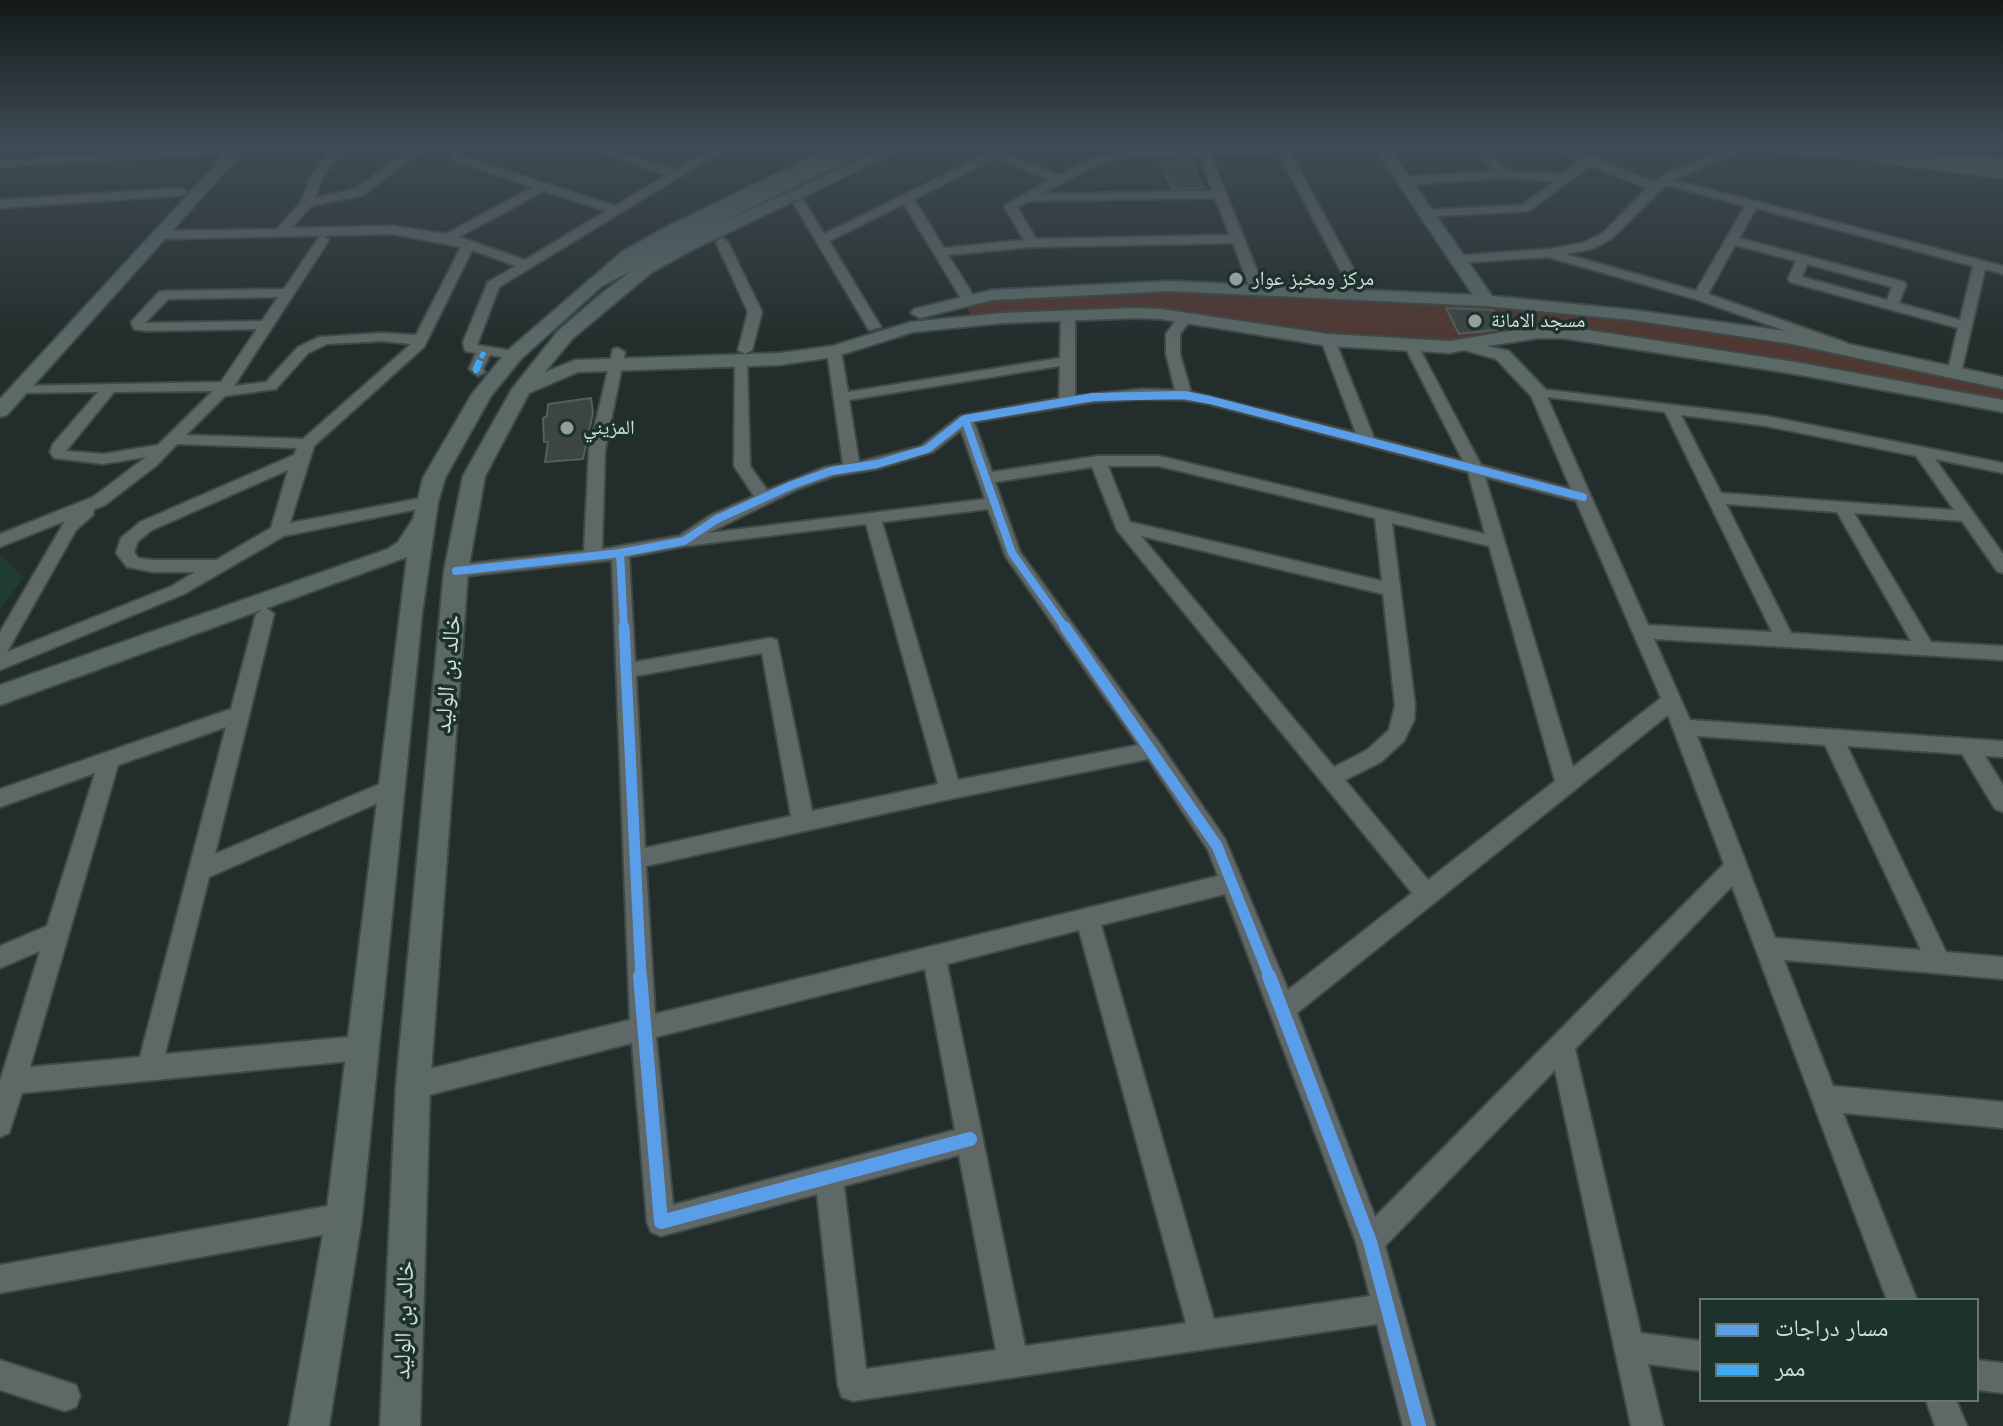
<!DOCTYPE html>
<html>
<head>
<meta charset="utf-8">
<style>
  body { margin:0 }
  #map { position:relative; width:2003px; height:1426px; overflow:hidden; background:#232d2b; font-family:Quicksand,"Noto Naskh Arabic",sans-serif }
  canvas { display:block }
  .legend { position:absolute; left:1699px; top:1298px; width:280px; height:104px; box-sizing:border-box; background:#1e322d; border:2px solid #667672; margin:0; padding:10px 14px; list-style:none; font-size:24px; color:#d1ddda }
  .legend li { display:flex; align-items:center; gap:16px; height:40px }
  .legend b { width:40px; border:2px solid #667672 }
</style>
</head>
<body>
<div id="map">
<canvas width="2003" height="1426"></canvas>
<ul class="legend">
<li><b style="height:10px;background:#5a9eea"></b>مسار دراجات</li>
<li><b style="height:10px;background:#3fa9f5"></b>ممر</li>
</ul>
</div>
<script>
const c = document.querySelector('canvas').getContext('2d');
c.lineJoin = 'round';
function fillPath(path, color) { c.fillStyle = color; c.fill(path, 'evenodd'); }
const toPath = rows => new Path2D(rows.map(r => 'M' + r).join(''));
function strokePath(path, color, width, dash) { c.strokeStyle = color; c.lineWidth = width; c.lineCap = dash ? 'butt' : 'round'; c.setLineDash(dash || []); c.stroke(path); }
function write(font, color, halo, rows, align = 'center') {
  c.font = font + ' Quicksand,"Noto Naskh Arabic",sans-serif'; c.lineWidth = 7; c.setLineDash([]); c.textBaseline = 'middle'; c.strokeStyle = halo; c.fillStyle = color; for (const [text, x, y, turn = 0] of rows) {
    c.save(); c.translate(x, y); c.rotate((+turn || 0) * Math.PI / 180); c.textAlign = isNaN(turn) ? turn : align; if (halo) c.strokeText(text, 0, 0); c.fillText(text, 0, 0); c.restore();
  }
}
fillPath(toPath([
  [0,554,24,577,0,610]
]), '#203a34');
fillPath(toPath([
  [1176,292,1404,299,1620,320,1822,350,2003,385,2003,403,1826,367,1623,336,1535,328,1459,341,1311,334,1145,310,1054,311,972,318,966,305,1032,297]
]), '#503731');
const building = toPath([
  [1190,159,1204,188,1172,189,1160,161,1190,159],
  [1446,308,1493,310,1502,329,1459,334,1446,308],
  [591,398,593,413,583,459,545,462,548,442,544,442,543,418,547,416,548,404,591,398]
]);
fillPath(building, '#3d4543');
strokePath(building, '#545e5b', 2);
const minor = toPath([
  [217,147,227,150,221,153,0,167,0,161,217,147],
  [339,147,352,147,334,161,322,178,315,198,355,189,414,147,426,148,363,195,311,206,291,228,393,226,446,234,533,187,454,161,449,147,461,147,463,157,615,206,667,175,583,147,600,147,675,170,714,147,728,147,499,287,477,345,514,351,521,355,514,359,490,355,483,369,485,372,478,376,469,369,476,353,465,351,463,342,488,282,516,266,472,250,424,347,314,446,290,523,427,497,435,502,433,506,284,536,184,594,0,670,0,655,3,654,0,655,0,632,65,521,0,547,0,534,93,497,146,457,103,464,54,458,50,452,53,444,98,392,19,393,14,392,14,386,221,382,257,329,147,331,134,329,131,322,159,292,164,291,284,289,319,237,323,236,329,240,234,386,266,382,298,347,319,337,382,333,416,335,461,247,393,234,158,239,152,235,158,231,277,229,301,202,310,178,326,157,339,147],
  [544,191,606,211,525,260,459,237,544,191],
  [278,297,262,321,145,323,168,299,278,297],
  [382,341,411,344,303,439,186,435,225,396,276,389,308,353,327,344,382,341],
  [213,391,158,445,103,454,66,451,114,392,213,391],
  [177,444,297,448,294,455,140,522,121,538,116,553,127,567,153,572,195,572,172,586,7,652,76,530,93,515,94,509,105,505,157,465,177,444],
  [288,470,271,528,216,560,153,560,138,558,134,552,138,541,152,530,288,470],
  [1000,147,1015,147,1005,153,1059,175,1095,157,1136,150,1287,147,1367,294,1360,298,1353,294,1278,152,1210,154,1264,288,1262,291,1250,288,1233,243,1032,247,948,255,976,300,969,304,962,300,904,204,829,241,881,327,869,330,794,204,796,201,804,201,824,234,987,154,986,149,1000,147],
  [1199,155,1213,191,1041,194,1102,162,1136,156,1199,155],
  [996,158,1050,180,1004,206,1024,240,944,248,914,199,996,158],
  [1215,198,1230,235,1036,239,1017,207,1029,201,1215,198],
  [1472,147,1484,147,1508,171,1564,174,1581,162,1554,147,1568,147,1654,182,1672,171,1733,148,1739,151,1737,153,1674,180,2003,266,2003,274,1985,269,1961,373,1954,377,1947,373,1958,328,1790,282,1788,279,1796,261,1735,245,1708,294,1847,343,1847,349,1837,349,1695,299,1548,257,1458,263,1452,259,1453,256,1548,249,1583,243,1603,233,1647,188,1590,166,1529,211,1422,217,1422,211,1426,210,1522,205,1555,181,1505,178,1404,185,1398,181,1404,177,1496,171,1472,147],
  [1666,185,1745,206,1696,291,1565,254,1592,249,1611,239,1666,185],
  [1756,208,1973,266,1960,320,1899,303,1906,285,1904,282,1739,238,1756,208],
  [1807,264,1892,287,1887,300,1802,277,1807,264],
  [181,188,187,192,185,195,0,208,0,200,181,188],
  [722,238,728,242,762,312,752,350,745,354,738,350,748,312,716,242,722,238],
  [1068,311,1075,315,1075,396,1142,389,1175,390,1166,354,1166,334,1179,316,1184,315,1191,319,1180,334,1180,354,1191,392,1356,433,1321,340,1328,336,1335,340,1374,438,1463,461,1404,345,1406,342,1416,342,1481,465,1571,489,1529,391,1532,388,1766,416,2003,463,2003,473,1935,459,2003,554,2003,573,1997,571,1962,521,1854,513,1931,642,2003,646,2003,660,1654,639,1690,720,2003,741,2003,757,1985,756,2003,785,2003,812,1995,809,1962,754,1847,746,1946,952,2003,957,2003,979,1784,960,1833,1086,2003,1102,2003,1128,1843,1113,1917,1300,1887,1300,1732,886,1575,1049,1641,1333,1701,1341,1701,1371,1648,1364,1663,1426,1631,1426,1555,1070,1385,1246,1435,1426,1403,1426,1377,1324,853,1401,842,1397,838,1386,817,1194,661,1236,651,1232,647,1222,632,1043,413,1099,404,1095,400,1086,404,1077,413,1073,630,1020,612,560,456,577,447,571,456,565,584,551,589,450,613,349,618,348,625,352,605,450,602,549,679,536,711,515,754,496,734,466,735,357,745,357,747,360,750,466,767,490,825,467,843,464,827,351,829,348,839,348,841,351,848,392,1060,358,1061,315,1068,311],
  [1060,366,1059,398,960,416,921,446,859,462,849,400,1060,366],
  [1547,397,1665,412,1772,632,1648,625,1547,397],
  [1142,399,1184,400,1209,404,1468,472,1485,534,1159,456,1098,456,992,472,974,422,1093,402,1142,399],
  [1681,415,1766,426,1916,456,1954,510,1721,493,1681,415],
  [961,430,985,499,708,533,798,489,834,476,877,469,933,452,961,430],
  [1108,466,1159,466,1375,518,1382,581,1130,522,1108,466],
  [1092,467,1117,530,1412,893,1288,990,1225,839,1160,744,1020,552,995,482,1092,467],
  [1485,477,1576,501,1661,698,1573,767,1485,477],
  [1726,504,1837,512,1911,641,1791,633,1726,504],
  [988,509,1006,557,1138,745,958,780,882,522,988,509],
  [1392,523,1489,546,1555,781,1428,880,1345,780,1381,762,1404,741,1414,720,1415,705,1392,523],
  [866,524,938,784,812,811,777,640,770,638,635,662,629,557,686,546,866,524],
  [1141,536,1383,594,1395,705,1389,730,1367,750,1334,767,1141,536],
  [762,653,791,816,645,848,636,676,762,653],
  [1668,715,1724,864,1375,1217,1297,1013,1668,715],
  [1697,736,1825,745,1921,950,1775,938,1697,736],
  [1148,759,1208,850,1218,876,655,1014,646,866,950,799,1148,759],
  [1225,894,1356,1242,1370,1296,1214,1319,1101,925,1225,894],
  [1079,930,1186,1323,1025,1346,947,964,1079,930],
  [925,969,955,1130,673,1205,656,1037,925,969],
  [959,1155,996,1350,866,1369,844,1186,959,1155],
  [265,607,274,614,215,854,382,783,389,780,396,783,400,789,396,795,209,877,165,1054,360,1036,369,1039,373,1048,369,1057,360,1060,22,1093,9,1133,0,1137,0,1081,40,951,0,968,0,946,47,926,95,773,0,807,0,789,231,709,256,614,265,607],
  [226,727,140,1057,30,1067,118,765,226,727],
  [344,1203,354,1207,358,1217,354,1227,344,1231,0,1293,0,1265,344,1203],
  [0,1360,76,1385,80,1396,76,1407,65,1411,0,1390,0,1360],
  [1977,1360,2003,1363,2003,1393,1977,1390,1977,1360],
  [1926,1400,1956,1400,1967,1426,1935,1426,1926,1400]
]);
const major = toPath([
  [232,147,247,147,7,415,0,417,0,399,232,147],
  [833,147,851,147,680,232,635,259,603,285,521,359,491,396,445,478,438,502,422,613,362,1217,329,1426,289,1426,326,1217,407,557,0,705,0,685,388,549,398,542,413,519,423,478,472,394,507,351,623,251,668,226,833,147],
  [887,147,906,147,690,251,651,273,572,339,545,372,575,360,780,353,832,346,911,322,1002,313,1136,308,1161,309,1328,334,1450,341,1539,326,1562,326,1795,362,2003,400,2003,412,1795,374,1562,338,1539,338,1487,346,1509,351,1547,391,1537,397,1530,395,1496,359,1464,350,1450,353,1328,346,1161,319,1136,318,1002,323,913,332,834,357,780,365,578,372,529,393,485,476,468,571,430,1086,420,1426,380,1426,396,1086,444,571,463,476,512,389,558,331,601,294,639,265,678,243,887,147],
  [1374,147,1388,147,1492,296,1633,310,1792,332,2003,377,2003,389,1792,344,1633,320,1486,306,1170,291,992,300,920,318,911,313,914,309,992,290,1170,281,1473,295,1374,147],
  [1762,147,1807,147,1820,152,1813,156,1769,151,1762,147],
  [1880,155,2003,168,2003,178,1875,162,1875,156,1880,155]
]);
const highway = toPath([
  [854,147,875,147,717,225,604,285,597,287,587,281,703,217,854,147],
  [1838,147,2003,159,2003,169,1783,153,1775,148,1838,147]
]);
strokePath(minor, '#3f4947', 4);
strokePath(major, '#3f4947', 4);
strokePath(highway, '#3f4947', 4);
fillPath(minor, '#5f6866');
fillPath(major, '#5b6a67');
fillPath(highway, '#596c68');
strokePath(toPath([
  [481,358,484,352]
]), '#3fa9f5', 5, [10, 5]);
strokePath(toPath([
  [478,372,476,369,482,356]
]), '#3fa9f5', 7, [13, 7]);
strokePath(toPath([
  [965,419,1012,553,1066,629],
  [620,553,624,629],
  [456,571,620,553,684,541,717,519,792,485,831,471,877,464,927,449,965,419,1093,397,1184,395,1210,400,1583,497]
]), '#5a9eea', 8);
strokePath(toPath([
  [624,627,641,978],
  [1065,627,1217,846,1270,978]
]), '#5a9eea', 11);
strokePath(toPath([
  [640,976,661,1222,970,1139],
  [1269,976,1370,1242,1419,1426]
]), '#5a9eea', 14);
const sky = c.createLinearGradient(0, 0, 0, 347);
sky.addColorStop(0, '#131918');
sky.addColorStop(0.42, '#3f4c55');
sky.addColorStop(1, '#3f4c5500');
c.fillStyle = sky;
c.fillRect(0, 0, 2003, 347);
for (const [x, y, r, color] of [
  [1236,279,8,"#949f9d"],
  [1475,321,8,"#949f9d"],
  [567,428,8,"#949f9d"]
]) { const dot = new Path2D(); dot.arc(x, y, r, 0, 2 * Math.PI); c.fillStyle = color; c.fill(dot); strokePath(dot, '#1e322d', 3); }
write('20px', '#d1ddda', '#1e322d', [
  ["مركز ومخبز عوار",1252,279],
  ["مسجد الامانة",1491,321],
  ["المزيني",583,428]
], 'left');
write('24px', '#d1ddda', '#1e322d', [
  ["خالد بن الوليد",448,674,-85],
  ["خالد بن الوليد",404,1320,-88]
]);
</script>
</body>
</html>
